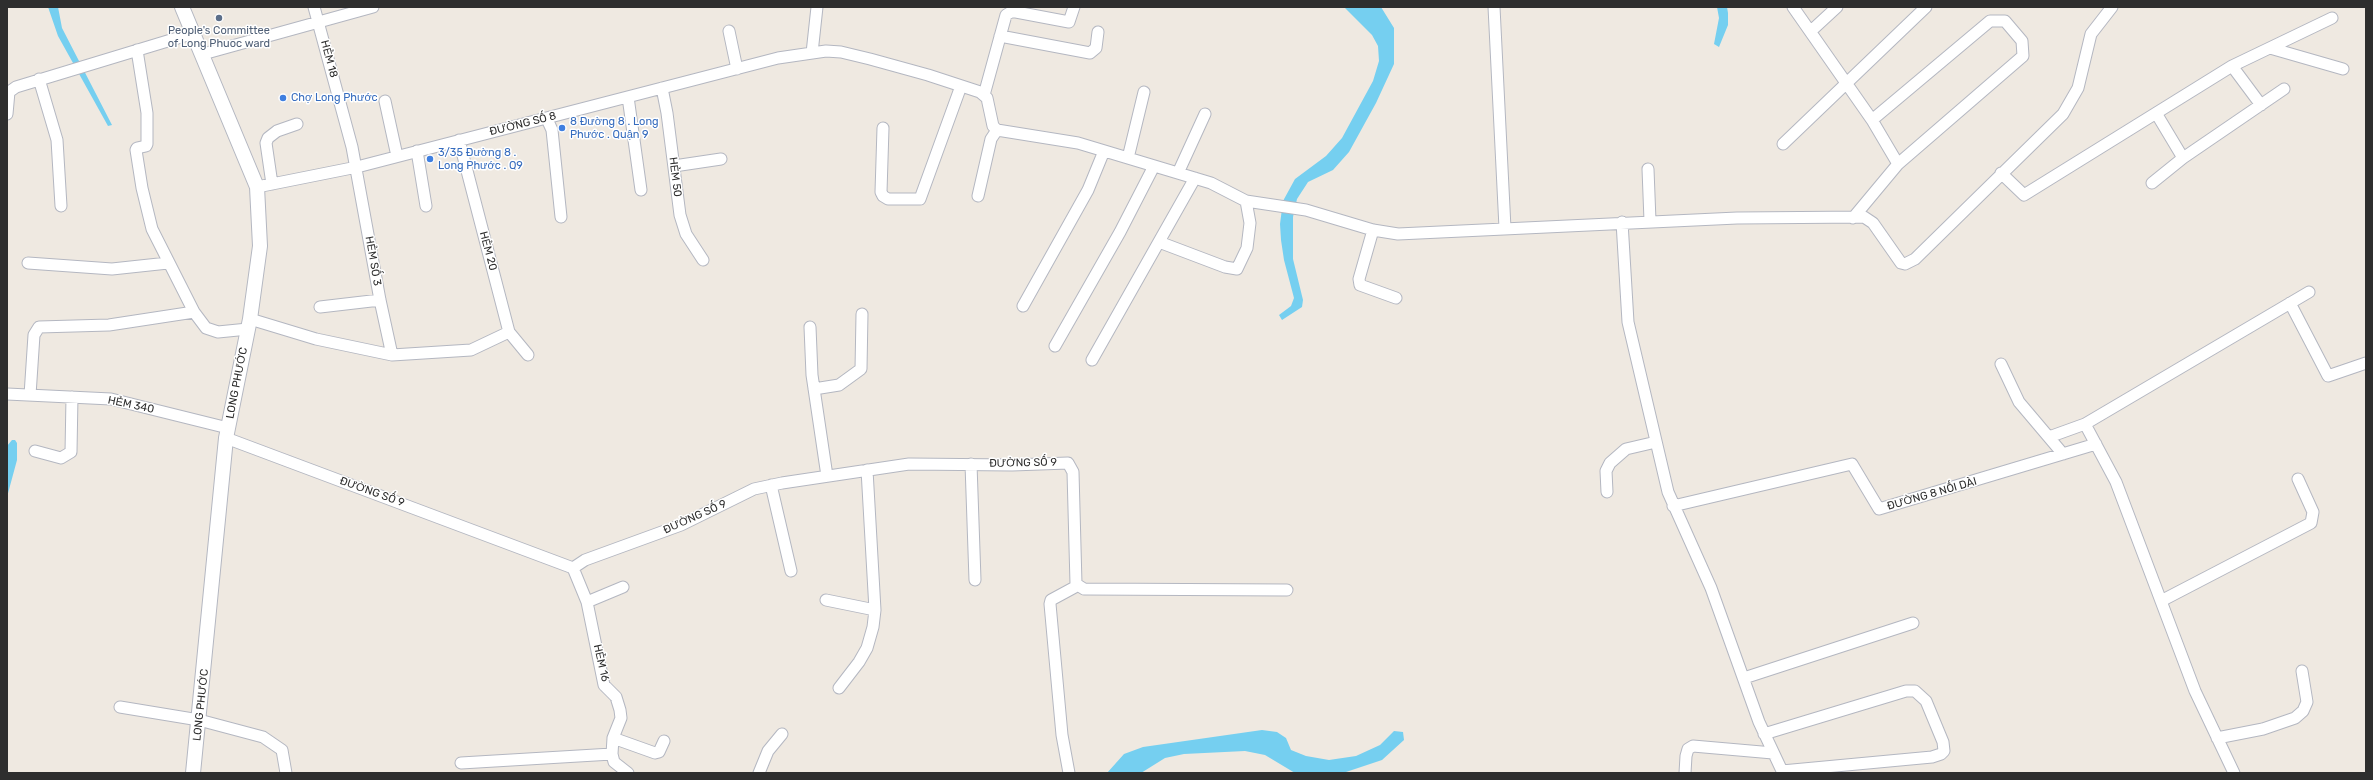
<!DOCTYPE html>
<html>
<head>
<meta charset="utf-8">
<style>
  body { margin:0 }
  #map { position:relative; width:2373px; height:780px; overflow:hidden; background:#efe9e1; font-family:Rubik,sans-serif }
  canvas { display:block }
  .frame { position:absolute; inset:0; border:8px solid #2e2e2e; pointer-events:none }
</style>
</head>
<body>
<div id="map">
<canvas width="2373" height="780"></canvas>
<div class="frame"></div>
</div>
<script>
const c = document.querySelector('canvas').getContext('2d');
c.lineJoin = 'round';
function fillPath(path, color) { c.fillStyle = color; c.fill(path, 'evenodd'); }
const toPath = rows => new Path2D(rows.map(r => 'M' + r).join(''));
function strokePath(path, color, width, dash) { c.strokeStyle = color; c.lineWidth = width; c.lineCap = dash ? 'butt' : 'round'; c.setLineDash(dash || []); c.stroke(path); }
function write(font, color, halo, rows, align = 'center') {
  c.font = font + ' Rubik,sans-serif'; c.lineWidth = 3; c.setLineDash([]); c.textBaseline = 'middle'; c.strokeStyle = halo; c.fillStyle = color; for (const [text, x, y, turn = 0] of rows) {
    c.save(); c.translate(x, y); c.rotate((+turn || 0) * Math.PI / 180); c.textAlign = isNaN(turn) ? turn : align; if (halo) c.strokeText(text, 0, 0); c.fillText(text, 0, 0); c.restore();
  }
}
fillPath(toPath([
  [48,7,58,7,62,28,112,125,108,126,58,36],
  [1344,7,1381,7,1394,28,1394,64,1376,103,1349,152,1333,170,1308,182,1297,199,1293,217,1293,259,1303,300,1302,307,1282,320,1279,315,1291,306,1294,298,1284,260,1281,240,1280,224,1283,201,1295,179,1326,156,1342,138,1373,81,1379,61,1378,46,1372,35],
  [1717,7,1727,7,1728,13,1728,25,1719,47,1714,44,1719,18],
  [12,440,15,440,17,443,17,460,7,497,7,446],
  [1262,730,1277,732,1286,738,1291,750,1306,756,1329,760,1356,756,1380,745,1394,731,1403,732,1404,740,1382,760,1343,773,1295,773,1265,755,1245,751,1184,754,1165,758,1141,773,1107,773,1124,754,1143,747]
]), '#75cff0');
const minor = toPath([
  [314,7,352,147,380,300,392,355],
  [1494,7,1505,228],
  [1793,7,1872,120,1898,164,1853,218],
  [729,31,737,69],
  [1811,31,1837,7],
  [1000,36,1090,53,1096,48,1098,32],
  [2270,48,2343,69],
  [137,50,147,113,147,144,146,146,137,148,136,150,142,188,152,229,194,312,206,328,218,332,248,329],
  [812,53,817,7],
  [203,54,373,7],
  [2232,66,2261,105],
  [39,79,57,140,61,206],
  [662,88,667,113,680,215,686,234,703,260],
  [984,95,1006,15,1011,12,1016,12,1069,22,1074,7],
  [628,97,641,190],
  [385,101,397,156],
  [7,114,9,92,16,87,194,33],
  [547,119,552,130,561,217],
  [1872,120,1990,21,2005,21,2022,41,2023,56,1898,164],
  [883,128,881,192,883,196,888,199,920,199,961,86],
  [459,140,509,332,528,355],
  [1783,144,1926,7],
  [417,151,426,206],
  [1128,158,1144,92],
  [2183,158,2284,89],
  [674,166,721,159],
  [1648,169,1650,221],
  [1178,173,1205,114],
  [2001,173,2024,195,2232,66,2332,18],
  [2152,183,2183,158,2156,113],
  [272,184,266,143,268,138,277,131,297,124],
  [257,187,357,167,778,58,826,51,841,52,870,59,928,75,980,92,987,98,993,126,997,130,1078,143,1211,183,1246,201,1306,210,1373,230,1398,234,1737,218,1864,217,1873,223,1901,263,1905,264,1915,259,2063,114,2078,88,2091,34,2112,7],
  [978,196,991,139,997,130],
  [1622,222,1628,322,1668,492,1711,588,1759,722,1783,773],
  [1373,230,1359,279,1360,285,1396,298],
  [1159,242,1225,267,1237,269,1247,248,1250,223,1246,201],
  [28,263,112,269,168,263],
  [2290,303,2328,376,2366,363],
  [1023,306,1088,190,1104,151],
  [320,307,380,300],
  [250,319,316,339,392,355,471,350,509,332],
  [810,327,812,375,827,476],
  [1055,346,1120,232,1154,166],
  [1092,360,1195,178],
  [2001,364,2019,402,2063,454],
  [814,389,839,385,861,369,862,314],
  [7,394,111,399,228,428],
  [30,395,34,335,39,327,109,325,194,312],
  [2049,437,2085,424],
  [226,438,573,568],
  [35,451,61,458,71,452,72,397],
  [971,464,975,580],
  [771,485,791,571],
  [1607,492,1606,471,1610,463,1626,449,1656,442],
  [1673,506,1852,464,1879,509,2096,444],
  [573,568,585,560,681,525,754,489,782,483,909,464,1012,465,1068,463,1073,472,1076,584,1075,587,1051,600,1050,604,1062,735,1069,773],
  [573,568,587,602,604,685,616,697,620,710,621,718,613,738,612,754,614,762,628,773],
  [1076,584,1084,589,1287,590],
  [826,600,875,610],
  [2161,601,2311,523,2313,512,2298,479],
  [587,602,623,587],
  [1744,678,1913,623],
  [839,688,859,662,867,648,873,627,875,610,867,470],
  [120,707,199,720,263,737,282,750,286,773],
  [1764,734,1906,691,1915,691,1926,701,1943,742,1944,751,1941,754,1932,757,1782,771],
  [613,738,655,753,659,752,664,741],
  [2217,738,2263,729,2295,718,2303,711,2307,702,2302,671],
  [461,763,612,754],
  [759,773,768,751,782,734],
  [1685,773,1686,756,1688,749,1693,746,1773,753],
  [2234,773,2195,691,2116,482,2085,424,2309,292]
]);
const tertiary = toPath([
  [182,7,257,187,260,246,250,319,226,438,193,773]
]);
strokePath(minor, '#b4b7c1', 13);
strokePath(tertiary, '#b4b7c1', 16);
strokePath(minor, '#fff', 11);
strokePath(tertiary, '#fff', 14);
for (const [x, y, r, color] of [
  [219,18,4,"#5c6f8a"],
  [283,98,4,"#3f7fe0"],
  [562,128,4,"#3f7fe0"],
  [430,159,4,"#3f7fe0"]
]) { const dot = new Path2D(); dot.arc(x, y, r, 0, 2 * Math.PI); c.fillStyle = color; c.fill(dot); strokePath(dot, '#fff', 1.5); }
write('11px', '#4e5e75', '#fff', [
  ["People's Committee",219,31],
  ["of Long Phuoc ward",219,44]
]);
write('11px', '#2e2e2e', '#fff', [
  ["HẺM 18",329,59,75],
  ["ĐƯỜNG SỐ 8",523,124,-14],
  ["HẺM 50",675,177,83],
  ["HẺM 20",488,251,75],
  ["HẺM SỐ 3",373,261,80],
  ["LONG PHƯỚC",237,383,-79],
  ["HẺM 340",131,405,12],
  ["ĐƯỜNG SỐ 9",1023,463,-1],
  ["ĐƯỜNG SỐ 9",372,492,20],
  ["ĐƯỜNG 8 NỐI DÀI",1932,494,-16],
  ["ĐƯỜNG SỐ 9",695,517,-24],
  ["HẺM 16",601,663,77],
  ["LONG PHƯỚC",201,705,-84]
]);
write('11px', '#366cbe', '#fff', [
  ["Chợ Long Phước",291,98],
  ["8 Đường 8 . Long",570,122],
  ["Phước . Quận 9",570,135],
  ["3/35 Đường 8 .",438,153],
  ["Long Phước . Q9",438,166]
], 'left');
</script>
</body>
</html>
